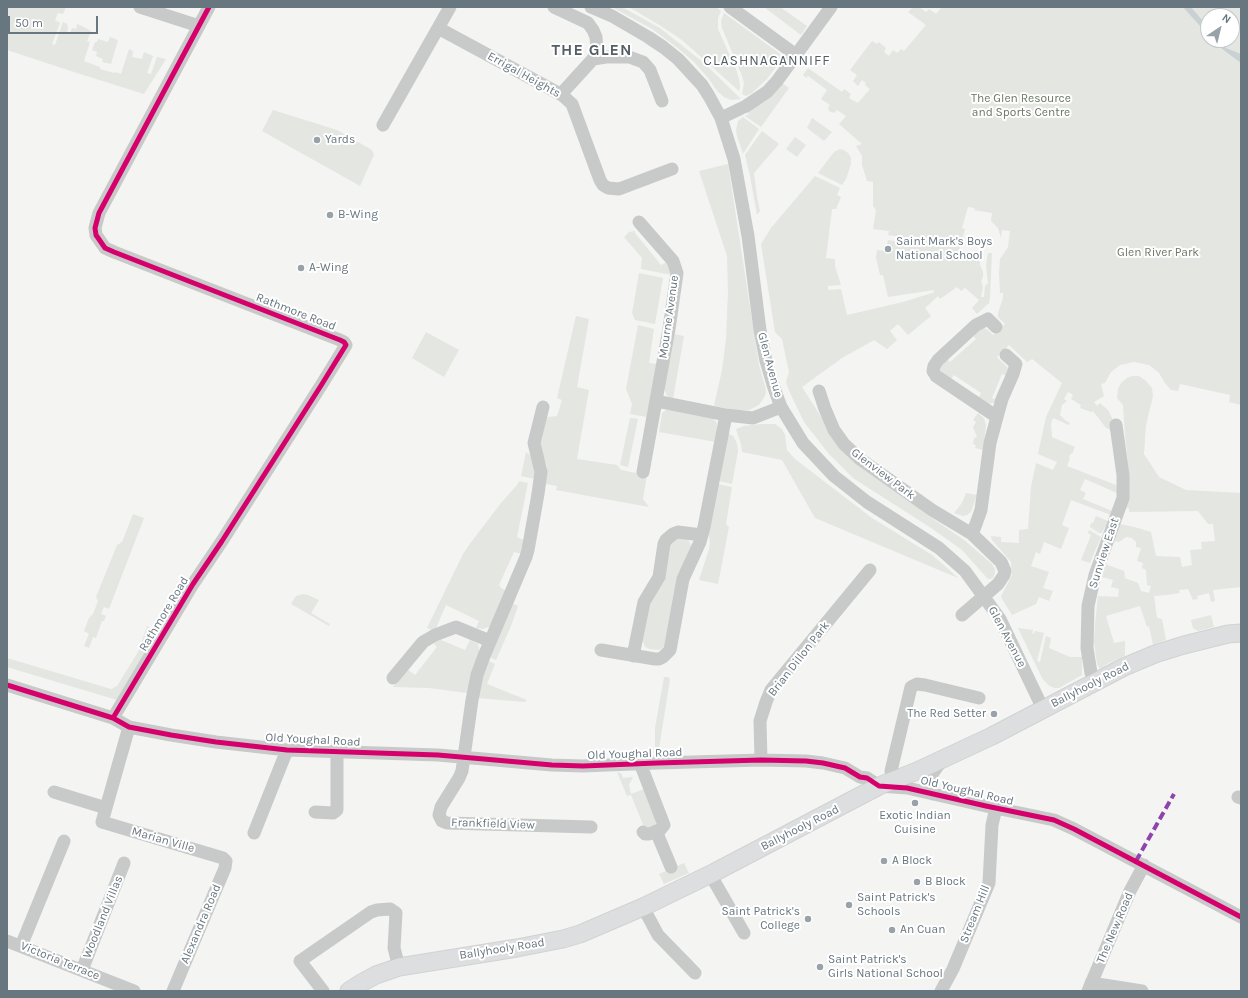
<!DOCTYPE html>
<html>
<head>
<meta charset="utf-8">
<style>
  body { margin:0 }
  #map { position:relative; width:1248px; height:998px; overflow:hidden; background:#f4f4f3; font-family:Karla,sans-serif }
  canvas { display:block }
  .frame { position:absolute; inset:0; border:8px solid #67767f; pointer-events:none }
  .north { position:absolute; left:1200px; top:8px; width:40px; height:40px; box-sizing:border-box; background:#fff; border:1px solid #c2c8cc; border-radius:50%; rotate:35deg; font-size:11px; font-weight:700; line-height:16px; text-align:center; color:#67767f }
  .north::after { content:''; display:block; margin:auto; width:14px; height:18px; background:#98a2a8; clip-path:polygon(50% 0,100% 100%,50% 72%,0 100%) }
  .scale { position:absolute; left:8px; top:16px; width:90px; height:18px; box-sizing:border-box; border:2px solid #67767f; border-top:0; padding-left:5px; font-size:12px; line-height:14px; white-space:nowrap; color:#67767f; -webkit-text-stroke:3px #fff; paint-order:stroke }
</style>
</head>
<body>
<div id="map">
<canvas width="1248" height="998"></canvas>
<div class="frame"></div>
<div class="north">N</div>
<div class="scale">50 m</div>
</div>
<script>
const c = document.querySelector('canvas').getContext('2d');
c.lineJoin = 'round';
function fillPath(path, color) { c.fillStyle = color; c.fill(path, 'evenodd'); }
const toPath = rows => new Path2D(rows.map(r => 'M' + r).join(''));
function strokePath(path, color, width, dash) { c.strokeStyle = color; c.lineWidth = width; c.lineCap = dash ? 'butt' : 'round'; c.setLineDash(dash || []); c.stroke(path); }
function write(font, color, halo, rows, align = 'center') {
  c.font = font + ' Karla,sans-serif'; c.lineWidth = 4; c.setLineDash([]); c.textBaseline = 'middle'; c.strokeStyle = halo; c.fillStyle = color; for (const [text, x, y, turn = 0] of rows) {
    c.save(); c.translate(x, y); c.rotate((+turn || 0) * Math.PI / 180); c.textAlign = isNaN(turn) ? turn : align; if (halo) c.strokeText(text, 0, 0); c.fillText(text, 0, 0); c.restore();
  }
}
fillPath(toPath([
  [7,7,66,7,63,14,58,13,55,20,60,23,52,44,55,45,63,22,67,24,68,28,67,33,70,34,72,28,76,29,77,24,84,27,91,31,87,41,90,42,84,61,100,67,100,69,114,73,115,72,121,74,129,49,133,51,132,57,142,59,144,52,153,56,147,73,151,74,157,57,166,59,144,94,74,72,7,50],
  [612,7,622,7,660,28,704,63,741,99,731,100,724,97,718,92,708,78,694,62,679,49,652,29],
  [629,7,716,7,721,11,718,18,718,29,736,69,739,79,740,86,739,91,682,40,661,26],
  [764,7,780,7,807,26,801,35],
  [913,7,919,7,926,12,929,9,936,14,942,7,1241,7,1241,405,1229,402,1230,395,1180,384,1178,391,1171,390,1165,383,1159,373,1149,365,1134,362,1120,365,1111,372,1105,383,1101,384,1104,396,1094,402,1097,406,1100,403,1108,410,1112,418,1114,426,1113,431,1106,428,1093,411,1091,412,1080,408,1081,405,1071,399,1073,395,1068,392,1064,399,1067,401,1062,405,1060,415,1065,420,1070,423,1069,425,1053,418,1051,424,1052,437,1075,447,1072,454,1071,453,1069,457,1070,458,1067,466,1116,485,1117,493,1085,479,1080,490,1086,493,1083,499,1112,511,1111,515,1071,500,1062,525,1069,528,1061,549,1044,542,1040,554,1036,552,1031,566,1049,572,1043,588,1053,591,1049,601,1039,597,1036,604,1012,615,1002,599,1001,596,1012,575,1011,562,992,540,991,536,1001,537,1001,542,1019,543,1019,530,1028,529,1031,487,1036,463,1053,470,1057,462,1038,454,1046,417,1062,383,1032,359,1027,362,1009,345,997,357,1008,368,1007,376,1002,374,992,398,997,400,993,403,987,404,978,399,981,393,954,375,950,380,940,370,940,367,946,358,950,362,976,339,972,335,979,329,984,328,989,331,993,335,1005,324,998,317,998,313,1003,298,1003,293,1000,293,999,273,1000,259,1008,247,1010,231,1002,230,1001,238,998,228,991,221,992,213,974,210,975,208,968,207,962,228,965,229,959,251,963,252,966,255,979,258,980,265,983,272,983,277,981,281,983,287,981,297,984,297,985,286,988,283,986,265,988,253,992,253,990,297,989,303,977,314,972,308,979,300,965,288,961,291,957,287,940,299,938,296,925,308,931,316,908,335,898,324,890,331,897,340,887,349,874,340,842,358,802,387,834,437,894,490,929,516,964,540,992,564,995,569,995,573,993,578,989,579,987,578,962,550,931,528,853,478,829,454,804,422,790,393,786,382,789,372,782,339,775,332,761,244,771,228,815,176,840,188,837,195,841,197,836,209,832,209,826,258,835,259,835,266,841,285,828,286,828,290,841,289,847,315,903,302,932,293,934,292,934,290,888,297,883,275,880,275,876,258,877,250,886,251,888,240,902,242,903,237,888,235,889,231,873,229,876,210,873,206,873,182,867,181,862,165,862,156,856,146,862,144,839,124,846,116,837,110,834,113,829,111,828,108,830,105,821,99,827,90,808,76,806,78,803,75,808,68,842,92,844,89,851,94,849,98,858,103,870,89,865,85,866,83,862,80,858,86,853,81,857,75,850,70,872,41,877,44,879,42,886,48,884,52,889,56,893,50,897,53,901,49,904,51,926,25,908,12],
  [1208,16,1232,16,1232,40,1208,40],
  [724,13,779,53,781,56,778,64,767,79,752,93,746,96,742,94,744,83,742,76,722,28,721,21],
  [110,37,118,40,111,64,102,62,103,59,96,56,97,52,92,50,95,42,97,42,98,39,108,42],
  [782,83,789,88,761,127,745,116,749,114,746,112,766,101],
  [273,110,337,130,372,150,374,155,360,186,262,131],
  [743,117,759,129,743,154,737,136,736,130,738,121],
  [812,118,832,132,824,141,807,128],
  [762,131,779,144,754,173,757,196,757,197,760,211,757,215,750,176,745,155],
  [795,137,806,145,797,157,786,149],
  [840,149,844,150,848,153,851,158,851,164,846,179,842,185,818,173,834,152],
  [728,164,759,365,766,390,765,396,759,405,749,410,735,410,714,406,722,370,726,339,728,292,727,256,699,171],
  [635,231,635,233,661,265,669,261,672,275,641,269,642,258,624,237,629,232],
  [639,273,663,278,655,324,635,320,632,313],
  [576,316,589,319,577,387,589,390,577,459,617,465,621,470,647,475,643,499,649,507,556,490,557,486,545,484,547,466,540,449,540,442,545,421,548,417,557,416,562,400,557,398],
  [638,325,654,329,649,363,658,364,647,417,630,414,632,404,626,389],
  [426,332,459,350,444,377,412,358],
  [673,334,684,336,673,399,670,398,667,396,664,388],
  [1132,376,1139,376,1145,380,1152,388,1153,396,1146,425,1144,454,1159,477,1186,490,1241,493,1241,587,1213,590,1215,601,1211,602,1209,593,1197,596,1198,599,1193,600,1188,589,1179,590,1180,593,1167,595,1154,596,1157,618,1162,619,1166,640,1153,645,1149,626,1147,627,1140,606,1106,616,1114,643,1125,641,1125,656,1107,664,1100,669,1097,664,1094,642,1095,625,1098,596,1118,597,1119,589,1111,587,1113,580,1102,577,1105,564,1124,571,1125,578,1138,583,1141,591,1149,593,1151,586,1147,585,1146,570,1142,568,1143,563,1137,561,1141,548,1136,547,1136,542,1132,538,1126,537,1119,542,1113,541,1120,524,1138,528,1151,532,1156,556,1180,557,1182,567,1192,565,1190,550,1202,549,1201,542,1215,541,1213,524,1208,524,1198,511,1129,512,1129,509,1126,507,1129,472,1125,435,1123,405,1117,398,1118,389,1121,383,1127,378],
  [671,409,711,416,717,423,716,442,659,432,662,413,666,410],
  [978,413,984,418,986,425,983,450,975,448,976,445,973,444,974,438,977,437,973,427,976,422,973,420],
  [630,418,638,419,628,467,620,465],
  [760,424,775,424,782,429,785,435,787,450,795,459,872,518,932,555,945,566,958,578,815,518,782,460,742,452,741,444,736,429,744,426],
  [728,433,734,437,737,444,738,451,732,484,719,481],
  [526,452,530,455,534,466,535,479,521,476],
  [519,481,528,483,517,537,526,541,522,554,514,552,499,585,501,588,507,591,491,626,483,629,476,628,479,621,446,605,436,628,432,630,427,628,463,554,469,545,501,503,517,485],
  [717,484,732,487,727,518,726,524,729,527,718,584,699,580,709,549,710,542,708,532],
  [966,493,977,495,971,512,967,515,963,516,954,513,962,503],
  [133,514,144,518,109,609,104,607,101,614,106,616,104,621,102,621,96,638,93,637,89,648,84,646,89,634,84,631,89,618,93,614,98,601,96,597,117,545,122,542],
  [1096,516,1108,521,1102,533,1099,533,1090,527,1091,523,1093,523],
  [1089,530,1101,537,1090,563,1081,560,1091,535,1088,533],
  [677,538,686,539,690,542,691,547,666,644,661,649,658,650,650,649,645,647,642,639,648,603,670,546],
  [303,594,308,595,319,600,311,613,330,624,329,626,291,604,296,596],
  [512,603,518,606,511,626,496,660,489,657],
  [1211,615,1214,627,1198,631,1193,628,1191,620],
  [147,626,157,633,117,700,7,667,7,658,111,689,117,686,138,652],
  [1018,628,1033,630,1032,633,1034,634,1035,631,1044,633,1037,661,1040,662,1046,636,1051,638,1049,648,1070,657,1082,657,1082,675,1059,688,1054,688,1048,685,1042,678],
  [441,640,465,650,470,640,478,644,480,652,467,693,429,688,393,687,407,669,415,675,437,647,434,644,437,641],
  [487,660,495,664,487,684,527,700,525,702,477,698],
  [664,677,668,677,670,679,658,755,655,755,655,728],
  [617,772,621,773,623,778,633,777,629,785,631,794,647,788,660,822,648,830,644,827,631,795,627,796],
  [684,863,689,873,664,884,659,874]
]), '#e4e6e1');
fillPath(toPath([
  [1183,7,1191,7,1208,27,1208,35],
  [1213,40,1219,40,1226,48,1241,54,1241,63,1221,48]
]), '#cad1d3');
const major = toPath([
  [349,991,363,982,376,975,399,967,517,948,563,939,580,934,643,907,715,872,879,786,917,771,992,736,1124,667,1155,654,1184,645,1228,634,1241,633]
]);
strokePath(major, '#d1d2d2', 19);
strokePath(toPath([
  [140,7,199,26],
  [554,7,588,23,593,30,596,37,597,51,593,59],
  [591,7,612,16,648,37,663,47,678,59,702,85,709,96,721,118,734,159,748,236,760,330,766,361,774,388,781,407,803,443,834,476,867,502,939,548,965,571,1000,619,1043,709],
  [730,7,796,55],
  [438,28,562,95,572,104,600,180,603,185,608,188,619,189,672,169],
  [562,95,562,93,593,59,606,57,629,57,643,62,650,70,662,101],
  [721,118,746,106,767,92,777,81,831,7],
  [383,125,450,7],
  [639,222,673,261,677,273,669,329,643,472],
  [996,327,988,319,976,325,938,360,934,366,933,371,936,376,997,417],
  [819,391,825,409,834,430,844,444,860,459,932,510,972,534],
  [656,401,726,415,753,418,781,407],
  [543,407,534,443,541,472,538,494,528,550,526,557,484,656,477,675,472,700,462,771,459,778,441,807,439,815,442,821,447,823,591,827],
  [962,615,998,584,1004,575,1005,571,1001,562,972,534,976,524,981,510,990,443,997,417,1002,399,1013,374,1016,364,1006,355],
  [601,650,655,659,659,659,663,657,670,650,683,579,700,542,704,527,726,415],
  [633,656,644,602,659,577,664,544,666,540,673,534,678,532,701,535],
  [393,678,423,642,435,635,456,627,490,641],
  [1096,681,1091,673,1087,648,1088,606,1095,575,1123,498,1123,475,1116,425],
  [7,685,113,718,129,727,171,735,216,742,287,750,438,755,552,765,583,766,657,763,761,760,806,761,823,763,845,768,860,777,867,778,879,786,907,788,986,806,1054,820,1074,829,1241,917],
  [113,718,193,584,222,541,322,384,346,345,344,342,340,340,114,252,105,248,96,235,95,228,99,213,209,7],
  [129,727,102,822,223,858,226,861,225,868,173,991],
  [761,760,760,721,766,702,771,690,870,570],
  [640,763,664,825,660,830,649,834,645,834,643,832],
  [895,779,891,771,911,687,917,684,925,685,979,698],
  [54,792,106,808],
  [933,794,929,784,932,774,943,759],
  [1238,797,1241,798],
  [315,812,333,813,337,810,337,752],
  [656,831,671,867],
  [254,833,287,750],
  [710,874,744,933],
  [643,907,658,935,695,973],
  [7,941,134,991],
  [21,946,64,841],
  [82,970,124,863],
  [1091,983,1142,991],
  [323,991,300,961,371,912,377,910,390,909,396,913,394,948,399,967],
  [941,991,953,969,989,883,992,825,996,808],
  [1088,991,1130,891,1144,865]
]), '#c8caca', 13);
strokePath(major, '#dddedf', 17);
strokePath(toPath([
  [1136,861,1174,794]
]), '#8e44ad', 4, [8, 4]);
strokePath(toPath([
  [7,685,113,718,129,727,171,735,216,742,287,750,438,755,552,765,583,766,657,763,761,760,806,761,823,763,845,768,860,777,867,778,879,786,907,788,986,806,1054,820,1074,829,1241,917],
  [113,718,193,584,222,541,322,384,346,345,344,342,340,340,114,252,105,248,96,235,95,228,99,213,209,7]
]), '#d6006c', 5);
for (const [x, y, r, color] of [
  [317,140,4,"#98a2a8"],
  [330,215,4,"#98a2a8"],
  [888,249,4,"#98a2a8"],
  [301,268,4,"#98a2a8"],
  [994,714,4,"#98a2a8"],
  [915,803,4,"#98a2a8"],
  [884,861,4,"#98a2a8"],
  [917,882,4,"#98a2a8"],
  [849,905,4,"#98a2a8"],
  [808,919,4,"#98a2a8"],
  [892,930,4,"#98a2a8"],
  [820,967,4,"#98a2a8"]
]) { const dot = new Path2D(); dot.arc(x, y, r, 0, 2 * Math.PI); c.fillStyle = color; c.fill(dot); strokePath(dot, '#fff', 1.5); }
write('12px', '#67767f', '#fff', [
  ["Errigal Heights",524,75,29],
  ["Rathmore Road",296,312,21],
  ["Mourne Avenue",669,317,-82],
  ["Glen Avenue",770,365,75],
  ["Glenview Park",883,474,37],
  ["Sunview East",1104,553,-72],
  ["Rathmore Road",164,614,-59],
  ["Glen Avenue",1007,637,62],
  ["Brian Dillon Park",799,659,-52],
  ["Ballyhooly Road",1090,685,-27],
  ["Old Youghal Road",313,740,3],
  ["Old Youghal Road",635,754,-2],
  ["Old Youghal Road",967,791,13],
  ["Frankfield View",493,824,2],
  ["Ballyhooly Road",800,828,-27],
  ["Marian Ville",163,840,16],
  ["Stream Hill",975,914,-68],
  ["Woodland Villas",103,917,-68],
  ["Alexandra Road",201,924,-67],
  ["The New Road",1115,928,-67],
  ["Ballyhooly Road",502,949,-9],
  ["Victoria Terrace",60,961,22]
]);
write('12px', '#6a7765', '#fff', [
  ["The Glen Resource",1021,99],
  ["and Sports Centre",1021,113],
  ["Glen River Park",1158,253]
]);
write('12px', '#67767f', '#fff', [
  ["Yards",325,140],
  ["B-Wing",338,215],
  ["Saint Mark's Boys",896,242],
  ["National School",896,256],
  ["A-Wing",309,268],
  ["The Red Setter",986,714,"right"],
  ["Exotic Indian",915,816,"center"],
  ["Cuisine",915,830,"center"],
  ["A Block",892,861],
  ["B Block",925,882],
  ["Saint Patrick's",857,898],
  ["Schools",857,912],
  ["Saint Patrick's",800,912,"right"],
  ["College",800,926,"right"],
  ["An Cuan",900,930],
  ["Saint Patrick's",828,960],
  ["Girls National School",828,974]
], 'left');
c.letterSpacing = '1px';
write('14px', '#545f65', '#fff', [
  ["CLASHNAGANNIFF",767,61]
]);
c.letterSpacing = '0px';
c.letterSpacing = '1px';
write('bold 16px', '#545f65', '#fff', [
  ["THE GLEN",592,50]
]);
c.letterSpacing = '0px';
</script>
</body>
</html>
